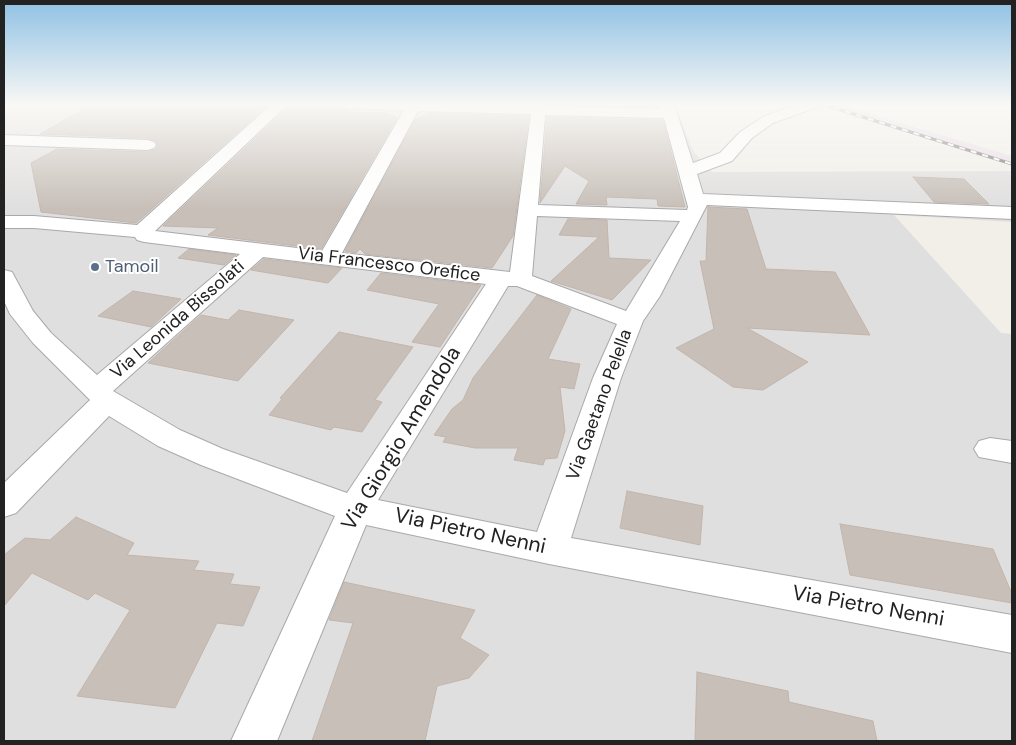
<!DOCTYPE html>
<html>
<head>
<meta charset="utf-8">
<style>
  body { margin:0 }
  #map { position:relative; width:1016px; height:745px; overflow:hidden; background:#f2efe9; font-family:"DM Sans",sans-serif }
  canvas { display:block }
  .frame { position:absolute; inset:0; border:5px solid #222; pointer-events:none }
</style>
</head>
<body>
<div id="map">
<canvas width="1016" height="745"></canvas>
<div class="frame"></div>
</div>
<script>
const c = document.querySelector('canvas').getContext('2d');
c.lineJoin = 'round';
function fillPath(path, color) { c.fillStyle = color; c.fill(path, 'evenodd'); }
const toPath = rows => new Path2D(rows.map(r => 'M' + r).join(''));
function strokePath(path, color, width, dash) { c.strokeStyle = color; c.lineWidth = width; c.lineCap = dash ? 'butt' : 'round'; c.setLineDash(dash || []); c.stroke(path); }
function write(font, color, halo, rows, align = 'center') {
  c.font = font + ' "DM Sans",sans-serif'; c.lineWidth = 4; c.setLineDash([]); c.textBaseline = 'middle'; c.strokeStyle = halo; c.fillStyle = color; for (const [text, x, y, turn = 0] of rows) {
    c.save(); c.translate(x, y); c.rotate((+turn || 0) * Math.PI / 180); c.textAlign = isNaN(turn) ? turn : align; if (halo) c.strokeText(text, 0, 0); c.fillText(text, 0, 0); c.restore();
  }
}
fillPath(toPath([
  [4,104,674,104,694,152,712,172,1012,171,1012,222,894,215,1001,333,1012,334,1012,741,4,741]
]), '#e0dfdf');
fillPath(toPath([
  [813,104,838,104,1012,156,1012,165]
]), '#ebdbe8');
const building = toPath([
  [93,104,223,104,268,105,136,223,41,212,31,163,57,149,148,152,155,150,158,146,156,141,148,138,40,134,93,104],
  [553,104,658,104,659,107,553,104],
  [289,106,334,107,340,110,349,110,347,112,387,113,397,118,321,249,208,235,218,228,163,226,289,106],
  [429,113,529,116,513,236,492,268,365,254,360,249,356,253,345,251,415,120,429,113],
  [547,117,663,120,685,207,658,206,657,199,606,197,607,205,576,204,589,181,565,166,540,203,547,117],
  [913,177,964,179,989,204,934,202,913,177],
  [708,207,747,209,766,269,835,272,870,335,747,328,808,362,763,390,733,387,676,348,714,329,700,261,706,261,708,207],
  [568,219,607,220,609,258,651,260,612,300,551,281,599,237,559,235,568,219],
  [189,249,236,255,224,265,178,258,189,249],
  [264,259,342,268,328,283,251,270,264,259],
  [381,273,481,285,440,347,412,342,439,304,367,290,381,273],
  [133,291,181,299,151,327,98,316,133,291],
  [537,295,571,309,548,359,580,364,574,389,560,387,565,431,557,458,545,459,543,465,514,460,518,448,475,448,443,442,446,437,434,435,452,409,463,400,473,378,537,295],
  [239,310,294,320,238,381,148,363,201,315,228,320,239,310],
  [339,332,413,347,375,400,382,402,362,432,334,427,331,430,269,415,282,399,280,398,339,332],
  [627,491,703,506,700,545,620,528,627,491],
  [76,517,134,543,127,555,199,561,194,570,234,574,230,584,260,587,243,626,217,623,175,708,77,696,130,610,95,593,88,600,32,573,4,606,4,555,25,538,50,540,76,517],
  [840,524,993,549,1012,594,1012,603,850,575,840,524],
  [344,582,475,610,460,638,489,655,469,678,437,686,425,741,312,741,353,623,329,620,344,582],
  [697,672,788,691,789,702,873,721,877,741,695,741,697,672]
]);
fillPath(building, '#c7bfb8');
strokePath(building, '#c4b5ab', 1);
const minor = toPath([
  [272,104,288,104,155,231,322,251,404,110,340,108,333,104,546,104,546,106,661,109,660,104,674,104,693,163,720,153,740,132,763,117,797,104,820,104,818,107,773,123,752,138,732,161,697,174,703,194,1012,207,1012,219,707,205,660,296,643,321,621,378,571,538,1012,615,1012,653,549,564,366,525,277,741,231,741,335,516,201,465,158,446,109,416,16,513,4,517,4,483,90,400,33,343,10,314,4,301,4,270,12,272,33,311,51,333,97,375,240,254,144,242,137,240,135,237,34,228,4,228,4,216,34,216,137,225,272,104],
  [418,111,531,114,510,272,342,253,418,111],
  [545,115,664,118,688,207,687,210,538,205,545,115],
  [537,216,680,221,626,311,532,276,537,216],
  [263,257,486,284,347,493,223,449,180,430,113,391,263,257],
  [508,286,517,286,617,324,593,378,537,532,378,500,508,286],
  [4,135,148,140,154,142,156,145,154,148,148,150,4,145,4,135],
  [990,438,1012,441,1012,463,979,457,974,449,979,441,990,438]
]);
strokePath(minor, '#a9a9a9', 2);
fillPath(minor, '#fff');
const rail = toPath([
  [822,104,1012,164]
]);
strokePath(rail, '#707070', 3);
strokePath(rail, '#fff', 2, [6]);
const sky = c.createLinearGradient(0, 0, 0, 209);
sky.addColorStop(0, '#8fc1e4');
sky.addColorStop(0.5, '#f9f8f5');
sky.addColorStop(1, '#f9f8f500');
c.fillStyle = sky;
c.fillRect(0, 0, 1016, 209);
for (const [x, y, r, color] of [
  [95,267,5,"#5c6f8a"]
]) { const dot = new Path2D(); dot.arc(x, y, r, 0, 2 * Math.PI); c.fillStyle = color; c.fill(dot); strokePath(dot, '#fff', 2); }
write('18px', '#222', '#fff', [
  ["Via Francesco Orefice",389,265,7],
  ["Via Leonida Bissolati",178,320,-41],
  ["Via Gaetano Pelella",600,405,-70]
]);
write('18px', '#4e5e75', '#fff', [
  ["Tamoil",105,267]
], 'left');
write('21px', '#222', '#fff', [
  ["Via Giorgio Amendola",402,439,-59],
  ["Via Pietro Nenni",470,532,12],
  ["Via Pietro Nenni",868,607,10]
]);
</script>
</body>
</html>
